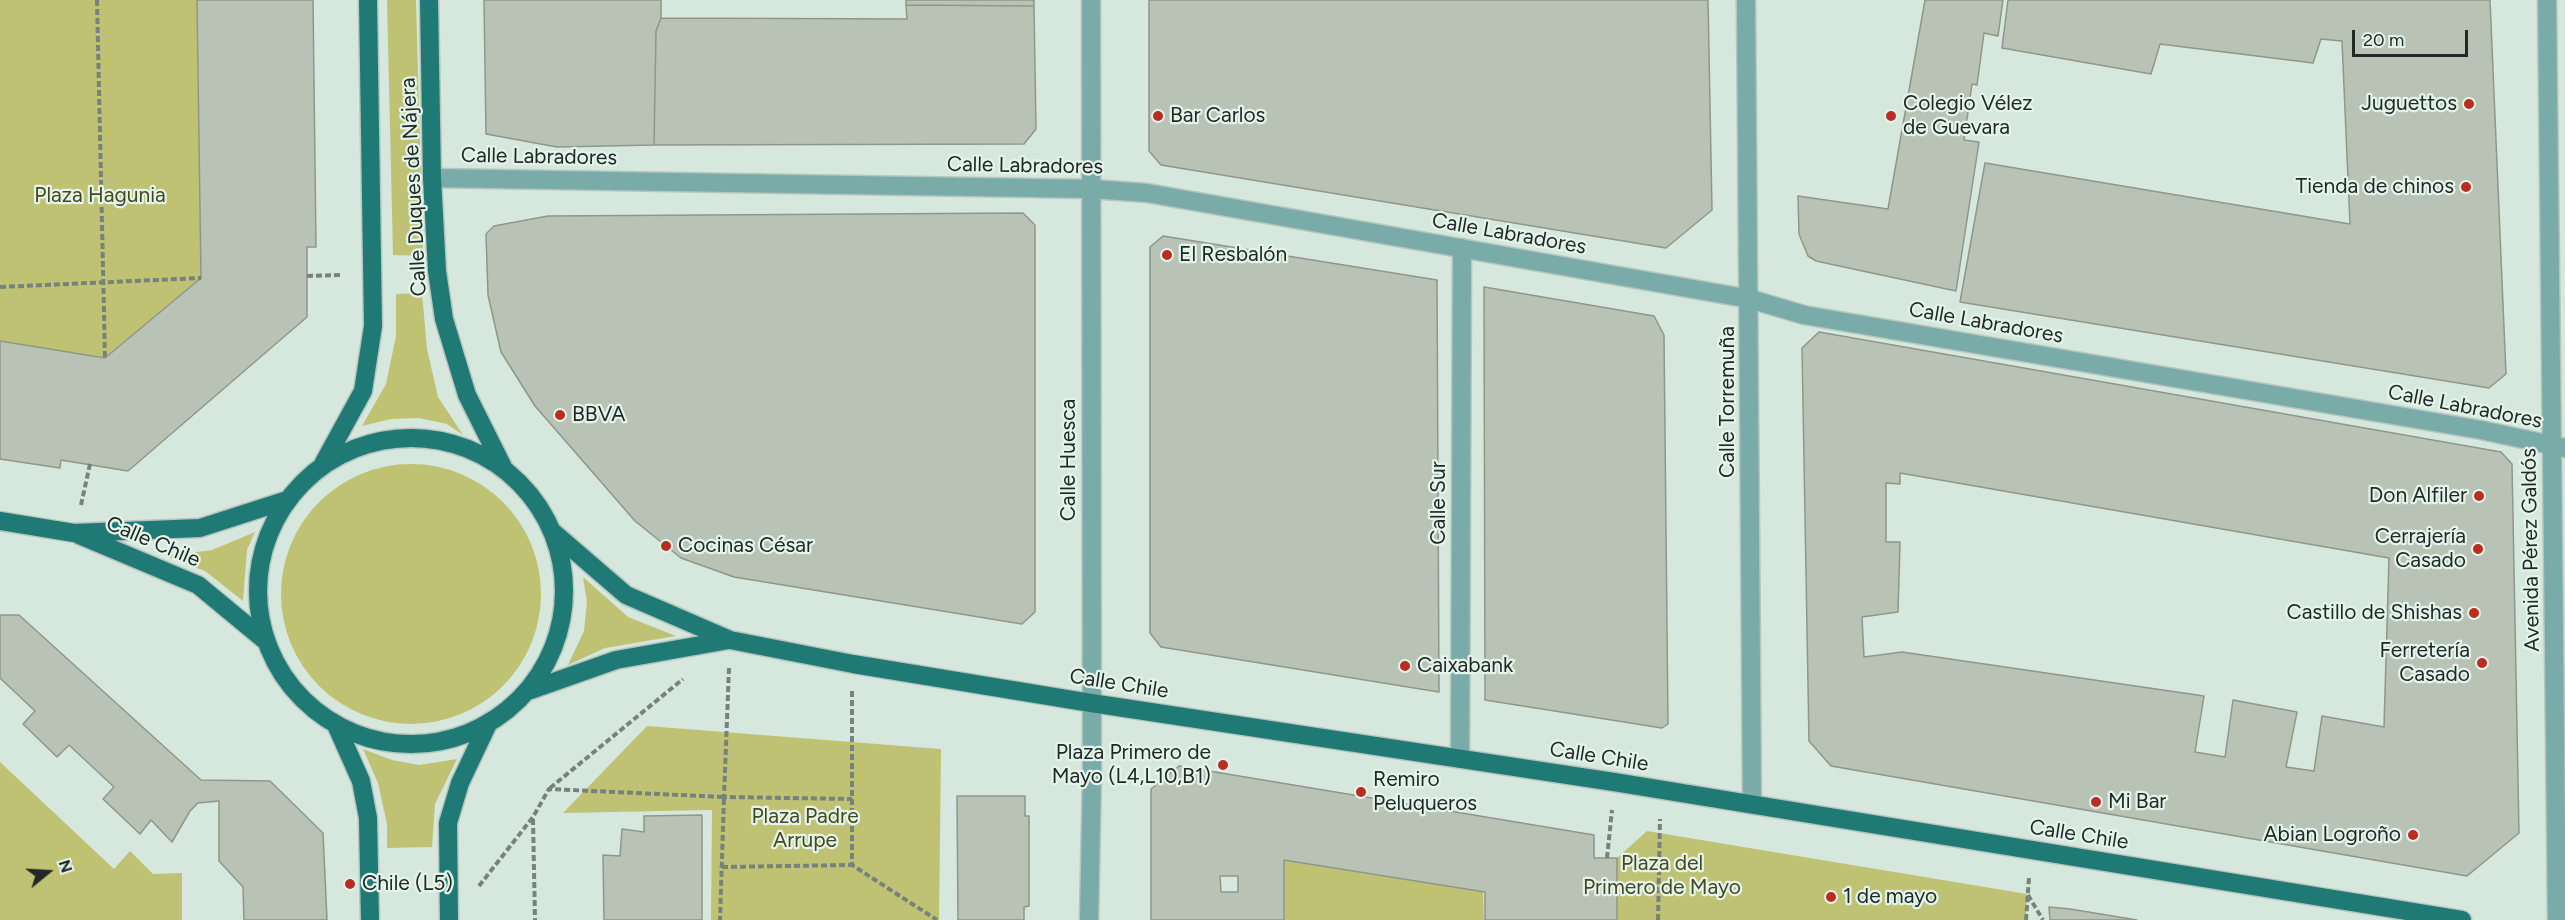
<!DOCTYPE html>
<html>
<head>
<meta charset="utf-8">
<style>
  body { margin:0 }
  #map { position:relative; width:2565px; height:920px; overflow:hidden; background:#d6e7de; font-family:Figtree,sans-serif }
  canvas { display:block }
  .north { position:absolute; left:18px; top:842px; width:60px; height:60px; -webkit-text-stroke:4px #e3f4eb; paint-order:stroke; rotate:72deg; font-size:16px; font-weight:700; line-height:24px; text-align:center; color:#222925 }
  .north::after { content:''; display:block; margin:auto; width:21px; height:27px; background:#222925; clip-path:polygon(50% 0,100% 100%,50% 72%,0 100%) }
  .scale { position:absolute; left:2352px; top:30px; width:116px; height:27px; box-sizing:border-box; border:3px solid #222925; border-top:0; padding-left:8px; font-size:18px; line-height:21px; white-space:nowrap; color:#222925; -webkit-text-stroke:4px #e3f4eb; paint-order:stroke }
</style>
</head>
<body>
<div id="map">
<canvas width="2565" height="920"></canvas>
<div class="north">N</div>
<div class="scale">20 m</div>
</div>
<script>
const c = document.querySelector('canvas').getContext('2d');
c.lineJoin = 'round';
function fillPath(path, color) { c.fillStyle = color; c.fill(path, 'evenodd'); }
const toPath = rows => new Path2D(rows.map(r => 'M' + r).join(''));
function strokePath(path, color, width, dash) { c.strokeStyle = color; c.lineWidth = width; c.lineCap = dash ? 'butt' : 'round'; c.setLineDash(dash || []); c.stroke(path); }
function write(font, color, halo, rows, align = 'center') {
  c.font = font + ' Figtree,sans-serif'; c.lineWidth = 4.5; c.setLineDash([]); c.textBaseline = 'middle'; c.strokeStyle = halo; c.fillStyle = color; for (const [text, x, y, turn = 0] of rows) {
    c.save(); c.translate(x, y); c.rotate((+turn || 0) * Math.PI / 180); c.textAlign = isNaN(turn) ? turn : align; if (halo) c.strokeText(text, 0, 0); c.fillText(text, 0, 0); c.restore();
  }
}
fillPath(toPath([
  [0,0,197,0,201,278,105,358,0,341],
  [387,0,416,0,423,256,393,255],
  [422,293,427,349,438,397,463,435,447,424,419,418,391,419,362,426,386,384,396,336,396,294],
  '281 594a130 130 0 1 1 260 0a130 130 0 1 1-260 0Z',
  [255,532,247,550,243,601,205,571,166,556,212,550],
  [583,577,628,617,676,636,605,648,568,665,584,631,587,602],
  [647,726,941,749,939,920,711,920,712,810,563,813],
  [363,749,392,760,419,765,457,759,435,804,432,847,387,848,387,824,378,783],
  [0,762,114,869,130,851,153,874,182,873,182,920,0,920],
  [1647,831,2027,894,2026,920,1617,920,1617,858],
  [1284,860,1483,892,1484,920,1284,920]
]), '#c0c273');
const building = toPath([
  [197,0,313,0,316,247,307,247,307,317,128,471,61,460,60,468,0,459,0,341,105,358,201,278,197,0],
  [484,0,661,0,661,18,656,31,654,145,557,147,486,134,484,0],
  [906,0,1034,0,1034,6,906,5,906,0],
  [1149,0,1708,0,1712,210,1666,248,1161,165,1149,151,1149,0],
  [1925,0,2003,0,1998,36,1984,33,1977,85,1972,84,1964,140,1979,142,1956,291,1816,261,1808,256,1799,234,1798,196,1888,209,1925,0],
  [2008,0,2490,0,2506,374,2489,388,1960,302,1985,163,2350,224,2342,41,2321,39,2313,63,2160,44,2151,74,2002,48,2008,0],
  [906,5,1034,6,1036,129,1024,144,654,145,656,31,661,18,907,19,906,5],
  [1023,213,1035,225,1035,612,1022,624,734,577,681,558,635,521,535,406,501,352,488,295,486,234,494,226,548,216,1023,213],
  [1163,236,1437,280,1439,692,1161,647,1150,633,1150,247,1163,236],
  [1484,287,1654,316,1664,335,1668,724,1662,728,1485,700,1484,287],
  [1819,332,2501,452,2512,464,2519,833,2467,876,1831,766,1809,741,1802,348,1819,332],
  [1900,473,2389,558,2384,727,2322,716,2314,771,2286,767,2297,712,2233,700,2225,757,2195,752,2204,696,1902,652,1864,657,1862,617,1898,612,1900,542,1886,542,1886,483,1900,484,1900,473],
  [0,615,19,615,201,780,270,781,323,833,327,920,244,920,243,887,219,861,219,801,198,803,190,811,172,842,151,820,140,834,103,799,114,787,69,745,57,757,23,724,35,711,0,678,0,615],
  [1179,766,1594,835,1594,858,1617,858,1617,920,1485,920,1485,892,1284,860,1284,920,1151,920,1151,789,1179,766],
  [1220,876,1238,876,1238,892,1221,892,1220,876],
  [957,796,1025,796,1025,816,1029,816,1029,906,1024,907,1024,920,958,920,957,796],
  [702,815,702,920,604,920,603,855,620,856,622,829,644,832,644,816,702,815],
  [2049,907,2070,909,2137,920,2050,920,2049,907]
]);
fillPath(building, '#b9c3b5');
strokePath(building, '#8e978a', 1.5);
const minor = toPath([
  [1746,0,1752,804],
  [2547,0,2557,920],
  [432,178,1092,189,1147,193,1750,299,1804,315,2481,430,2565,448],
  [1460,759,1462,248],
  [1089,920,1092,774,1091,0]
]);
const major = toPath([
  [429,0,432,178,437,271,444,319,467,395,503,467],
  '258 591a153 153 0 1 1 306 0a153 153 0 1 1-306 0Z',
  [323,464,363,391,373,326,368,0],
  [0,521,74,533,200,528,287,500],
  [553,532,626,595,730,640,853,664,1091,703,1614,782,2462,920],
  [79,535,198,585,267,642],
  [528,691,616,660,729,640],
  [336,725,361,781,368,818,370,920],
  [449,920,448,823,460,783,488,724]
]);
strokePath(minor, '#b6c5bd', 21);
strokePath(major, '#b6c5bd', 21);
strokePath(toPath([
  [97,0,105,358],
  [307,276,342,275],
  [0,287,201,278],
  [81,505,90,464],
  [729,668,724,797,852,799],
  [852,691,852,865,937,920],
  [550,788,683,679],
  [533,819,535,920],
  [1607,858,1612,810],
  [722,867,852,865],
  [479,886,533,817,549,789,724,797,720,920],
  [2028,895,2043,920],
  [1658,920,1660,819],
  [2026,920,2029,878]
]), '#76827b', 4, [6, 3]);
strokePath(minor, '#79aca8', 18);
strokePath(major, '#1f7a75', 18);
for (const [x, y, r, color] of [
  [2469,104,6,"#ba2d21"],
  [1158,116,6,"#ba2d21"],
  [1891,116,6,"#ba2d21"],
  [2466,187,6,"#ba2d21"],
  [1167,255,6,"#ba2d21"],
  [560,415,6,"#ba2d21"],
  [2479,496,6,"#ba2d21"],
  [666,546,6,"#ba2d21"],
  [2478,549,6,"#ba2d21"],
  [2474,613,6,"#ba2d21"],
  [2482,663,6,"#ba2d21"],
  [1405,666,6,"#ba2d21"],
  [1223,765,6,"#ba2d21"],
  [1361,792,6,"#ba2d21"],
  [2096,802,6,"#ba2d21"],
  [2413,835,6,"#ba2d21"],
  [350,884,6,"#ba2d21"],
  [1831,897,6,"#ba2d21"]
]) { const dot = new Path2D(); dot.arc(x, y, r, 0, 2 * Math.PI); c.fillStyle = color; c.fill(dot); strokePath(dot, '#e3f4eb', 2); }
write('21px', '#222925', '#e3f4eb', [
  ["Colegio Vélez",1903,104],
  ["de Guevara",1903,128],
  ["Juguettos",2457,104,"right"],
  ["Bar Carlos",1170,116],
  ["Tienda de chinos",2454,187,"right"],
  ["El Resbalón",1179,255],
  ["BBVA",572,415],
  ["Don Alfiler",2467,496,"right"],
  ["Cerrajería",2466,537,"right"],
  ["Casado",2466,561,"right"],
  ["Cocinas César",678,546],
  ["Castillo de Shishas",2462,613,"right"],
  ["Ferretería",2470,651,"right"],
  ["Casado",2470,675,"right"],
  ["Caixabank",1417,666],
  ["Plaza Primero de",1211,753,"right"],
  ["Mayo (L4,L10,B1)",1211,777,"right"],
  ["Remiro",1373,780],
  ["Peluqueros",1373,804],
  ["Mi Bar",2108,802],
  ["Abian Logroño",2401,835,"right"],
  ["Chile (L5)",362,884],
  ["1 de mayo",1843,897]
], 'left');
write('21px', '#222925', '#e3f4eb', [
  ["Calle Labradores",539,157,1],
  ["Calle Labradores",1025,166,1],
  ["Calle Duques de Nájera",414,187,-93],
  ["Calle Labradores",1509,234,10],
  ["Calle Labradores",1986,323,10],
  ["Calle Torremuña",1728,402,-90],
  ["Calle Labradores",2465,407,11],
  ["Calle Huesca",1069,460,-90],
  ["Calle Sur",1439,503,-90],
  ["Calle Chile",153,542,23],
  ["Avenida Pérez Galdós",2531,550,-91],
  ["Calle Chile",1119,684,9],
  ["Calle Chile",1599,757,9],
  ["Calle Chile",2079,835,9]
]);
write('21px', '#46471e', '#e3f4eb', [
  ["Plaza Hagunia",100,196],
  ["Plaza Padre",805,817],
  ["Arrupe",805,841],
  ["Plaza del",1662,864],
  ["Primero de Mayo",1662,888]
]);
</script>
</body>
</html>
